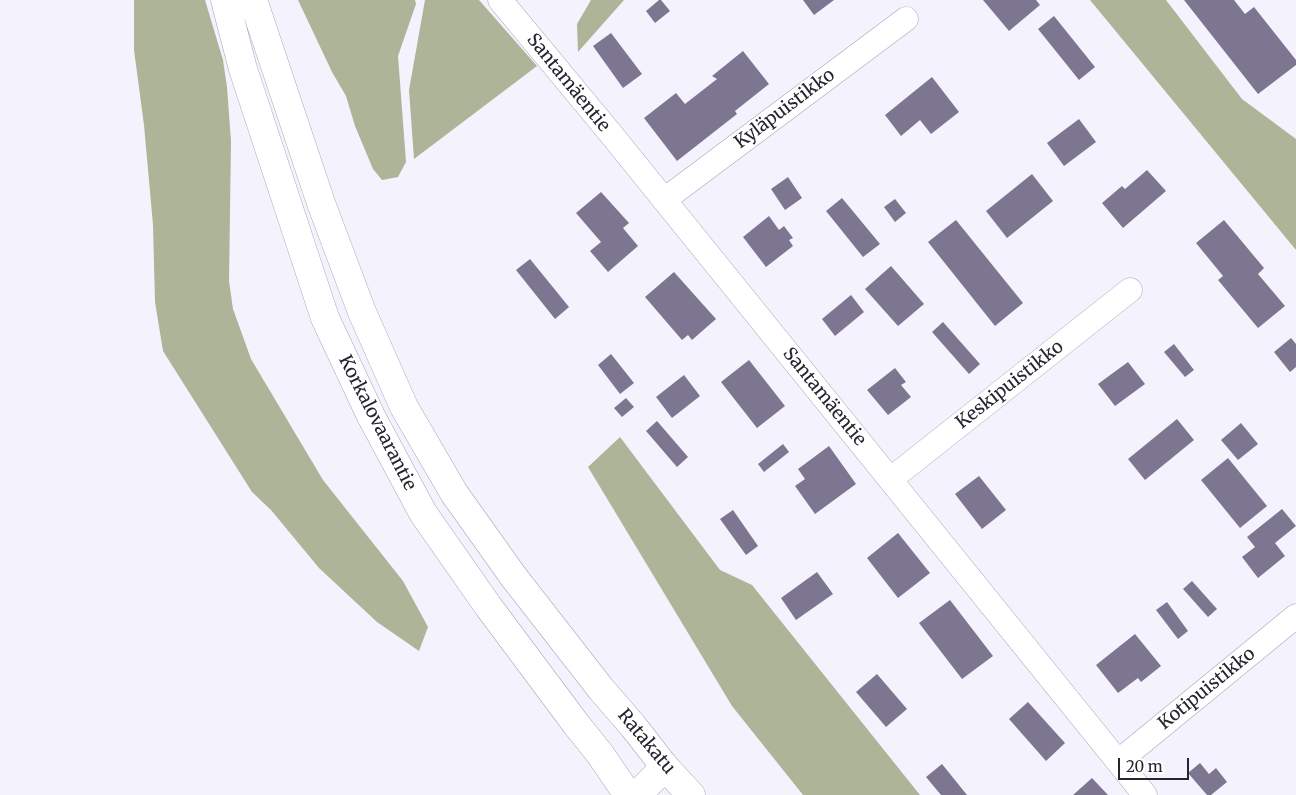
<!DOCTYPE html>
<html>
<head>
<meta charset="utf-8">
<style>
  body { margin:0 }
  #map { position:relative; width:1296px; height:795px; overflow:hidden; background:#f4f2fc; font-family:Merriweather,serif }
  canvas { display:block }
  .scale { position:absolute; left:1118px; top:758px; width:71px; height:22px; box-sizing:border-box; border:2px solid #27242e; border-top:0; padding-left:6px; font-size:15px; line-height:18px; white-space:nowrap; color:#27242e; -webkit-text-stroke:4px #fff; paint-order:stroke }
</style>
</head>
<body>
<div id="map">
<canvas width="1296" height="795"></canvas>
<div class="scale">20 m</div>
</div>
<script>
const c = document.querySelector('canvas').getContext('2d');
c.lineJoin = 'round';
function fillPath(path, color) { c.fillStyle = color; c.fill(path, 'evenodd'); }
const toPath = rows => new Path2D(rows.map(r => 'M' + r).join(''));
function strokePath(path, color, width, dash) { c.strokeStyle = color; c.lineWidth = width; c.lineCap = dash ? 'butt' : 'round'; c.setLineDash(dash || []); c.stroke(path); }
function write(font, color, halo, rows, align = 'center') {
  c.font = font + ' Merriweather,serif'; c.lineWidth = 4; c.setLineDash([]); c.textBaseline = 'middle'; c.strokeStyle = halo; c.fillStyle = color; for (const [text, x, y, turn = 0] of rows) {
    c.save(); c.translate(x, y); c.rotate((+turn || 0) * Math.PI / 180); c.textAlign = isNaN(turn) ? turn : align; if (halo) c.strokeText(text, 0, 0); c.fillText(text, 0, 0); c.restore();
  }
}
fillPath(toPath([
  [134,0,205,0,223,60,227,87,231,141,229,281,233,309,251,359,323,480,403,581,428,627,419,651,377,622,319,568,271,510,252,492,163,351,155,302,153,225,144,125,134,50],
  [298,0,415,0,416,4,398,56,406,162,398,177,382,180,373,169,355,126,346,96,332,72],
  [425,0,479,0,537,66,414,159,409,90],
  [591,0,624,0,578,52,577,24],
  [1090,0,1166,0,1242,99,1296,139,1296,250],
  [620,437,720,570,752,585,920,795,803,795,732,706,588,467]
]), '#aeb498');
fillPath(toPath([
  [659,0,661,0,670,11,655,23,646,11],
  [803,0,834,0,814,15],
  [983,0,1036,0,1040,5,1009,31],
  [1184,0,1234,0,1245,14,1254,7,1296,60,1296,65,1258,94],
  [1054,16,1095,67,1079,80,1038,29],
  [611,33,642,74,623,88,593,46],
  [743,51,769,84,735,111,737,114,677,161,644,118,676,93,685,104,717,79,712,76],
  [932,77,959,112,931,134,920,120,901,136,885,115],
  [1079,119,1096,142,1064,166,1047,143],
  [1147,170,1166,191,1123,228,1102,203,1122,186,1125,189],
  [1032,174,1053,201,1007,238,986,211],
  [788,177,802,198,785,210,771,189],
  [601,192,629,223,623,228,638,246,608,272,590,251,601,242,576,213],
  [842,198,880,244,863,257,826,211],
  [895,199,906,213,895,222,884,207],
  [769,216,779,230,784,226,793,238,789,240,793,246,766,267,743,237],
  [956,220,1023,303,995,326,928,242],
  [1224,220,1264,268,1258,274,1285,306,1258,328,1218,280,1223,276,1196,243],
  [530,259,569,307,555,319,516,270],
  [891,266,924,304,898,326,865,289],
  [674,272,716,319,692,340,688,335,682,340,645,297],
  [851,295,864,312,835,336,822,319],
  [943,322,980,364,969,374,932,332],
  [1291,338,1296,344,1296,367,1290,372,1274,352],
  [1174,344,1194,370,1185,377,1164,352],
  [611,354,634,383,620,394,598,365],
  [749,360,785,406,757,428,721,382],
  [1128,362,1145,384,1115,406,1098,384],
  [895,368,906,382,901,385,911,397,888,415,867,390],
  [684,375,700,396,672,418,656,397],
  [626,398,634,407,622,417,614,408],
  [1177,419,1194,440,1145,480,1128,459],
  [657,421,688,457,677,467,646,431],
  [1241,423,1258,444,1238,460,1221,440],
  [783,444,789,452,764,472,758,464],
  [829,446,856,484,815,514,795,486,805,479,798,469],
  [1228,458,1267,506,1240,528,1201,480],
  [979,476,1006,510,982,529,955,494],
  [1282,509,1296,526,1275,543,1285,556,1258,578,1242,557,1255,547,1247,537],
  [733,510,758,546,746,555,720,519],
  [898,533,930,573,898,598,867,558],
  [817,572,833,594,796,620,781,598],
  [1192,581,1217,609,1208,617,1183,589],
  [950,600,993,656,962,679,919,623],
  [1167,602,1188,631,1178,639,1156,610],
  [1135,634,1161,666,1141,682,1138,678,1118,693,1096,665],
  [877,674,907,709,886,727,856,692],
  [1028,702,1065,743,1046,761,1009,719],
  [1200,763,1209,774,1216,768,1227,782,1211,795,1207,795,1188,773],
  [942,764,967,795,941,795,926,777],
  [1092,778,1108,795,1073,795]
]), '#7d7691');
const minor = toPath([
  [500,0,611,134,1145,795],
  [664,200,906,19],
  [891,479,1130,290],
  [1119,761,1296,616]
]);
const tertiary = toPath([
  [225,0,243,69,325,318,371,416,423,513,488,606,576,724,600,754,628,795],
  [253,0,321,203,362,312,404,407,454,493,513,576,601,689,633,726,665,767]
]);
const secondary = toPath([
  [637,795,665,767,691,795]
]);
strokePath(minor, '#a9a3bb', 25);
strokePath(tertiary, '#a9a3bb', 29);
strokePath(secondary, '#a9a3bb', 29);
strokePath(minor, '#fff', 24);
strokePath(tertiary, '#fff', 28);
strokePath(secondary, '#fff', 28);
write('18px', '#27242e', '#fff', [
  ["Santamäentie",568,83,51],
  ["Kyläpuistikko",785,109,-37],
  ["Keskipuistikko",1010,385,-38],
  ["Santamäentie",824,397,51],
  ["Korkalovaarantie",377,423,63],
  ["Kotipuistikko",1207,689,-39],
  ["Ratakatu",646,742,50]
]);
</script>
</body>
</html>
